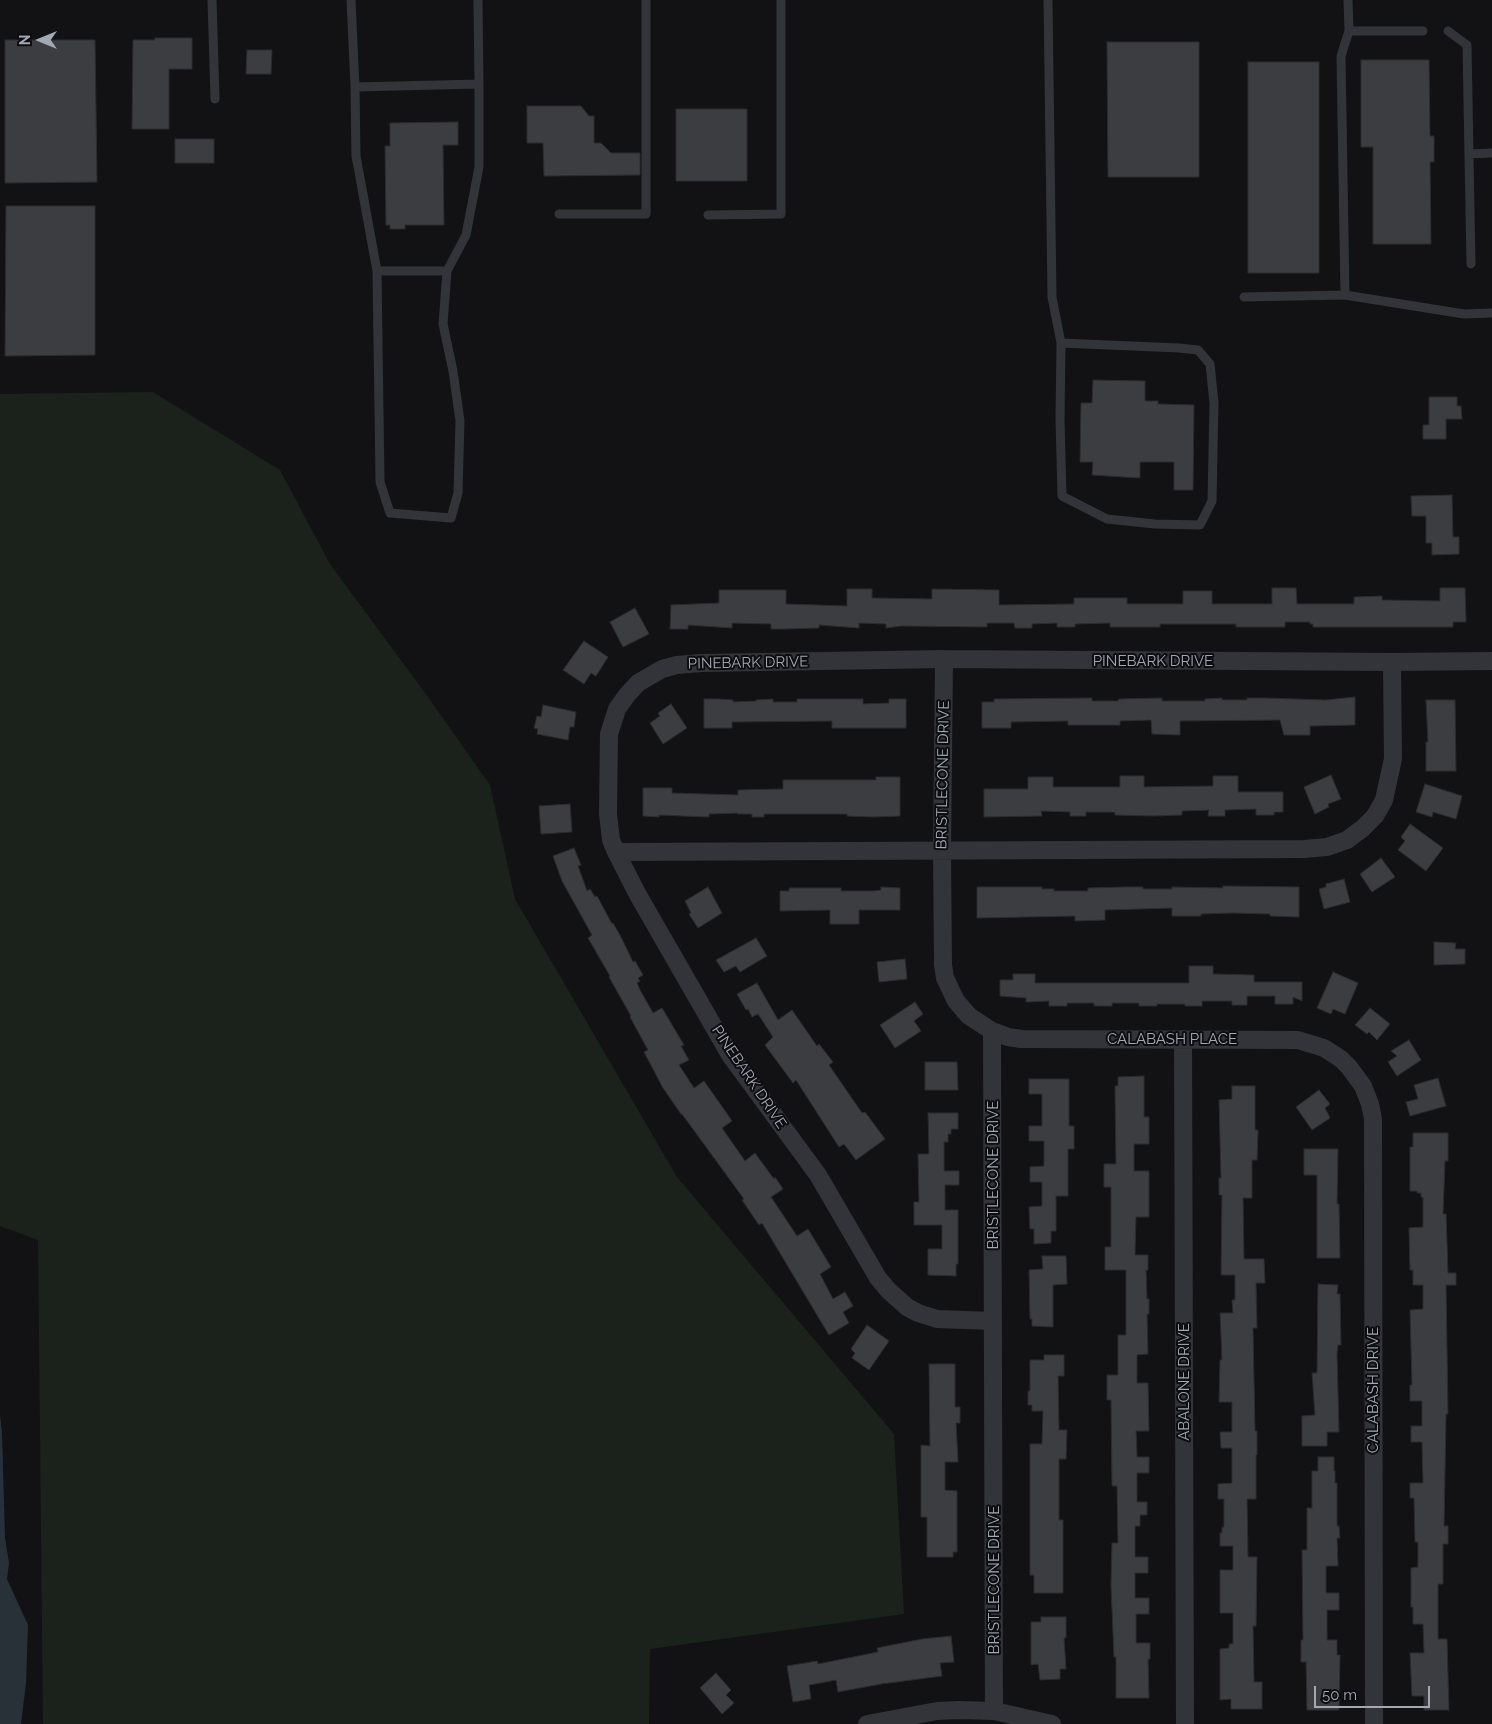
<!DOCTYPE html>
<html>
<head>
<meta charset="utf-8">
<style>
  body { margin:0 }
  #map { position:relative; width:1492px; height:1724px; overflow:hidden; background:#121214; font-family:Raleway,sans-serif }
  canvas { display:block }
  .north { position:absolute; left:15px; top:15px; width:50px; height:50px; -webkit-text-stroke:4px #0d0d0f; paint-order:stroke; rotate:270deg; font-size:14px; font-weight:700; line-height:20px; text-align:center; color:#a3a8b5 }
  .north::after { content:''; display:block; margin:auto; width:18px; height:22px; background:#a3a8b5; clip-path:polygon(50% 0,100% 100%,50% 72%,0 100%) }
  .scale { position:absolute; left:1314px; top:1686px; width:116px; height:22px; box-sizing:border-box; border:2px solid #a3a8b5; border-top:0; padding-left:6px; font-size:15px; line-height:18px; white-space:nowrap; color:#a3a8b5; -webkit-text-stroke:4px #0d0d0f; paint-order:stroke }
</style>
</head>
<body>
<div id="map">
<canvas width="1492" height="1724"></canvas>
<div class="north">N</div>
<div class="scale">50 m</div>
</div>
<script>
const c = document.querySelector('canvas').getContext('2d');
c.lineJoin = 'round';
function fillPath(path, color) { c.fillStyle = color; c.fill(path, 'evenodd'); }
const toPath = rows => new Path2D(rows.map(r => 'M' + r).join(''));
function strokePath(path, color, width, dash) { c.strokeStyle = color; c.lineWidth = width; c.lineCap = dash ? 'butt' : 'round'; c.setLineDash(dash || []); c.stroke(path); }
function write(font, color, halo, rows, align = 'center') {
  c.font = font + ' Raleway,sans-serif'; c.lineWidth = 4; c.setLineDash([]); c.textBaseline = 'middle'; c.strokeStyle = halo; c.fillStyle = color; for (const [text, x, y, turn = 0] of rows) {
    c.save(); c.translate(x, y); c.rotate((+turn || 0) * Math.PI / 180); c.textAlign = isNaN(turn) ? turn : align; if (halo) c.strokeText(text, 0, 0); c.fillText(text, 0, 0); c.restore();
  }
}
fillPath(toPath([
  [153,392,280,470,330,564,428,697,490,785,515,899,677,1177,894,1434,904,1614,650,1649,649,1724,43,1724,38,1240,0,1226,0,394]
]), '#1a221b');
fillPath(toPath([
  [0,1415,2,1432,5,1538,9,1563,7,1579,28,1625,26,1683,21,1724,0,1724]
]), '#283038');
const building = toPath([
  [155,38,192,38,192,69,169,69,169,129,132,129,133,40,155,40,155,38],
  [5,40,95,40,97,182,5,183,5,40],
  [1107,42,1199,42,1199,177,1108,177,1107,42],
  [247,50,272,50,271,74,246,74,247,50],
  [1361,60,1429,60,1430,136,1434,136,1434,162,1430,162,1431,244,1373,244,1373,147,1361,147,1361,60],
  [1248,62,1319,62,1319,273,1248,273,1248,62],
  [527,106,581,106,589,116,594,116,594,143,601,143,611,153,640,153,640,175,544,176,543,143,527,143,527,106],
  [676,109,747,109,747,181,676,181,676,109],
  [458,122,458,145,443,145,444,225,405,225,405,229,390,229,390,225,386,225,385,146,390,146,390,123,458,122],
  [175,139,214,139,214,163,175,163,175,139],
  [6,206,95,206,95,355,5,356,6,206],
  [1093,380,1145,381,1145,401,1158,401,1158,404,1194,405,1193,490,1174,490,1174,462,1140,462,1140,478,1092,475,1093,462,1080,462,1081,403,1092,403,1093,380],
  [1429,397,1457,397,1457,406,1461,406,1462,419,1446,419,1446,439,1423,439,1423,425,1429,425,1429,397],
  [1452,495,1453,537,1459,537,1459,554,1432,555,1432,543,1426,543,1426,516,1412,516,1411,496,1452,495],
  [1272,588,1296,588,1297,604,1354,604,1354,597,1382,596,1382,600,1440,601,1440,588,1465,588,1466,622,1453,622,1453,627,1313,627,1313,624,1310,624,1310,622,1285,622,1285,627,1236,627,1236,624,1160,624,1160,627,1110,627,1110,623,1075,624,1075,627,1057,627,1057,623,1032,624,1032,628,1015,628,1014,623,987,623,987,627,901,626,886,628,886,624,859,623,859,628,819,625,819,628,786,629,771,629,771,624,732,623,732,628,688,625,688,629,670,629,671,605,719,603,719,590,786,590,786,604,847,606,847,589,872,589,872,598,932,599,932,589,999,590,999,605,1074,604,1074,598,1127,598,1127,604,1183,604,1183,591,1212,591,1212,604,1272,604,1272,588],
  [635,608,649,634,623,647,610,622,635,608],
  [584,641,608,657,596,676,591,673,584,684,563,670,584,641],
  [1355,697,1355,725,1310,726,1310,735,1284,735,1280,720,1180,721,1180,735,1152,734,1151,720,1120,721,1120,725,1068,725,1068,721,1011,722,1011,728,982,728,982,702,994,702,994,699,1092,698,1092,701,1118,701,1119,699,1162,698,1162,701,1205,701,1205,699,1222,698,1222,700,1247,700,1247,698,1265,698,1326,700,1355,697],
  [704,699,719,699,733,700,733,702,756,701,756,700,773,699,773,702,797,702,797,699,863,699,863,704,889,703,889,699,906,699,906,728,832,728,832,721,732,722,732,728,704,728,704,699],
  [1426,700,1455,700,1456,771,1426,771,1426,742,1428,742,1426,700],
  [671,704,687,728,663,744,650,723,660,716,658,713,671,704],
  [543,705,576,712,574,727,570,727,568,740,537,734,538,729,534,728,537,716,541,717,543,705],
  [1331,775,1341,799,1328,804,1329,807,1315,814,1304,787,1331,775],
  [1120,776,1144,776,1144,787,1213,786,1213,776,1238,776,1238,792,1283,792,1283,812,1274,812,1274,815,1256,815,1256,809,1225,810,1225,816,1208,816,1209,810,1182,811,1182,815,1154,816,1115,815,1115,812,1086,812,1086,816,1070,816,1070,812,1041,811,1042,816,984,817,984,789,1028,789,1028,777,1053,777,1053,787,1120,787,1120,776],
  [876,777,900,777,900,816,872,817,847,816,847,814,764,814,764,817,752,817,752,814,738,814,738,813,709,814,709,817,659,815,659,817,643,816,643,788,672,788,672,793,738,795,738,790,783,789,783,780,876,780,876,777],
  [1425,784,1462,796,1456,819,1433,812,1432,817,1416,812,1425,784],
  [570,804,572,832,541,834,539,806,570,804],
  [1410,824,1443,848,1426,871,1398,850,1405,841,1401,837,1410,824],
  [574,848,581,865,578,866,587,891,590,889,595,897,597,896,612,924,613,923,621,937,633,962,635,961,643,975,638,978,640,981,637,983,640,990,653,1013,662,1008,684,1045,681,1046,689,1060,679,1065,694,1088,704,1081,723,1108,732,1121,722,1128,745,1161,755,1153,774,1179,775,1177,783,1189,771,1197,797,1236,808,1229,831,1267,820,1274,833,1299,845,1292,853,1306,843,1312,849,1323,829,1335,762,1223,759,1225,742,1200,744,1199,682,1114,681,1114,663,1088,644,1052,648,1050,630,1017,631,1016,609,977,610,976,588,938,592,935,562,881,553,856,574,848],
  [1381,858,1395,877,1372,892,1360,874,1381,858],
  [1344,879,1350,902,1324,909,1319,889,1326,887,1326,884,1344,879],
  [1223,886,1299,887,1299,917,1270,916,1270,914,1232,913,1201,914,1201,916,1172,916,1172,908,1105,910,1105,920,1075,921,1075,916,977,918,977,887,1042,887,1042,889,1054,889,1054,891,1088,891,1088,888,1125,887,1143,887,1143,889,1172,889,1172,887,1223,888,1223,886],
  [708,887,722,913,698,928,689,914,691,913,685,901,708,887],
  [881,887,900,888,900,910,859,910,859,924,830,924,830,910,780,911,780,891,789,891,789,888,841,888,841,891,873,891,881,890,881,887],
  [756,938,767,956,740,972,736,966,724,972,716,960,756,938],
  [1434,942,1456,943,1455,949,1465,949,1465,964,1434,965,1434,942],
  [905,959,907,979,879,982,877,962,905,959],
  [1189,966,1213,966,1213,974,1254,975,1254,982,1302,982,1302,1001,1293,997,1293,1004,1275,1004,1275,996,1247,996,1247,1005,1232,1005,1232,1001,1202,1001,1202,1006,1185,1006,1185,1004,1157,1004,1157,1006,1139,1006,1139,1003,1112,1003,1112,1006,1094,1006,1094,1003,1067,1003,1067,1006,1049,1006,1049,1001,1026,1002,1026,998,1000,996,1000,980,1013,980,1013,974,1035,974,1035,983,1189,983,1189,966],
  [1333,972,1358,983,1345,1014,1333,1009,1331,1014,1317,1008,1333,972],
  [757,983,778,1020,792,1010,817,1046,819,1044,833,1062,829,1065,862,1113,865,1112,885,1139,856,1160,844,1144,839,1147,796,1080,793,1083,765,1045,773,1037,758,1014,752,1017,748,1009,746,1010,737,994,757,983],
  [915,1002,923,1014,914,1021,921,1031,895,1048,880,1025,915,1002],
  [1370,1008,1390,1024,1377,1040,1369,1032,1367,1034,1355,1025,1370,1008],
  [1409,1040,1421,1060,1397,1076,1388,1062,1397,1056,1391,1051,1409,1040],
  [925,1062,957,1062,958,1090,925,1090,925,1062],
  [1144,1076,1144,1117,1149,1117,1149,1144,1134,1144,1134,1171,1149,1171,1149,1217,1136,1217,1135,1255,1148,1255,1148,1270,1146,1270,1147,1299,1149,1299,1149,1314,1147,1314,1148,1354,1137,1355,1137,1383,1148,1383,1149,1431,1136,1431,1137,1457,1149,1457,1149,1473,1137,1473,1137,1502,1147,1502,1147,1515,1140,1515,1140,1526,1135,1526,1135,1557,1148,1557,1148,1573,1135,1573,1135,1598,1149,1598,1149,1614,1136,1614,1136,1643,1150,1643,1150,1659,1148,1659,1149,1698,1116,1698,1116,1657,1114,1657,1111,1585,1112,1543,1118,1543,1117,1486,1112,1486,1111,1400,1107,1400,1107,1375,1118,1375,1118,1335,1126,1335,1126,1270,1105,1270,1105,1247,1111,1247,1111,1187,1104,1187,1104,1164,1116,1164,1115,1086,1118,1086,1118,1077,1144,1076],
  [1438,1078,1446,1106,1410,1116,1406,1102,1418,1099,1414,1085,1438,1078],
  [1029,1079,1069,1079,1069,1126,1074,1126,1074,1149,1068,1149,1068,1196,1056,1196,1056,1231,1051,1231,1051,1243,1034,1244,1034,1229,1030,1229,1029,1207,1042,1206,1042,1182,1030,1182,1030,1167,1044,1166,1044,1141,1029,1141,1029,1126,1042,1126,1042,1094,1029,1094,1029,1079],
  [1232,1086,1255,1086,1255,1130,1258,1130,1257,1160,1252,1160,1252,1198,1243,1198,1244,1259,1264,1259,1265,1283,1256,1283,1257,1328,1253,1328,1255,1431,1257,1431,1257,1455,1256,1455,1256,1499,1247,1499,1248,1557,1257,1557,1256,1626,1253,1626,1254,1682,1262,1682,1262,1709,1231,1709,1231,1699,1220,1700,1220,1649,1229,1648,1229,1644,1233,1644,1233,1613,1220,1613,1220,1570,1233,1570,1233,1546,1220,1546,1220,1533,1222,1533,1222,1527,1224,1527,1224,1499,1218,1499,1218,1484,1232,1483,1232,1448,1221,1448,1220,1432,1232,1432,1232,1402,1219,1402,1220,1360,1222,1360,1220,1313,1233,1313,1232,1300,1235,1300,1235,1275,1221,1275,1222,1195,1219,1195,1219,1178,1221,1178,1219,1100,1232,1099,1232,1086],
  [1319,1090,1330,1104,1325,1108,1330,1118,1312,1130,1296,1107,1319,1090],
  [928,1113,958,1113,958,1129,951,1129,951,1134,948,1134,948,1142,944,1142,944,1171,959,1171,959,1185,945,1185,945,1210,958,1210,958,1264,956,1264,956,1276,928,1275,928,1249,942,1249,942,1225,914,1225,914,1202,919,1202,918,1154,929,1154,928,1113],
  [1413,1133,1448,1133,1448,1161,1445,1161,1443,1214,1446,1214,1448,1273,1456,1273,1456,1285,1446,1285,1448,1414,1446,1414,1444,1526,1448,1526,1448,1544,1443,1544,1443,1584,1438,1584,1438,1639,1447,1639,1449,1710,1424,1710,1424,1696,1412,1696,1410,1653,1424,1653,1423,1624,1413,1624,1413,1607,1411,1607,1411,1568,1418,1567,1418,1542,1415,1542,1414,1498,1410,1498,1410,1483,1423,1483,1422,1442,1411,1442,1411,1426,1422,1426,1422,1401,1410,1401,1410,1385,1412,1385,1410,1310,1423,1309,1423,1285,1413,1285,1413,1270,1410,1270,1409,1228,1423,1227,1423,1197,1421,1197,1421,1193,1417,1193,1417,1191,1410,1191,1410,1147,1413,1147,1413,1133],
  [1304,1149,1338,1149,1337,1204,1339,1204,1340,1258,1317,1258,1317,1175,1304,1175,1304,1149],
  [1042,1256,1066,1256,1067,1284,1053,1285,1053,1327,1032,1326,1032,1319,1030,1319,1029,1270,1043,1269,1042,1256],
  [1318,1284,1338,1285,1337,1294,1340,1294,1341,1345,1338,1345,1337,1354,1339,1432,1327,1432,1327,1446,1302,1446,1302,1416,1315,1415,1312,1373,1317,1373,1318,1284],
  [867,1325,889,1341,869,1370,852,1358,855,1353,851,1349,867,1325],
  [1044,1355,1064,1355,1064,1376,1058,1376,1059,1430,1067,1430,1066,1459,1059,1459,1059,1520,1063,1520,1063,1593,1034,1593,1034,1575,1030,1575,1030,1444,1042,1444,1043,1411,1032,1411,1032,1405,1028,1405,1028,1391,1030,1391,1030,1360,1044,1360,1044,1355],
  [929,1364,955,1364,955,1407,960,1407,960,1423,956,1423,958,1462,945,1462,945,1490,957,1491,957,1552,953,1552,953,1557,927,1557,927,1517,921,1517,921,1445,930,1446,929,1364],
  [1318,1457,1334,1457,1334,1471,1335,1471,1335,1483,1337,1483,1337,1526,1339,1526,1340,1538,1337,1538,1338,1566,1326,1566,1326,1593,1339,1593,1339,1610,1327,1610,1327,1640,1337,1640,1337,1655,1340,1655,1339,1710,1307,1710,1306,1662,1301,1662,1301,1640,1303,1640,1302,1550,1307,1550,1307,1508,1312,1508,1312,1471,1318,1471,1318,1457],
  [1041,1617,1066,1617,1066,1638,1064,1638,1066,1669,1060,1669,1060,1679,1040,1680,1038,1664,1031,1665,1031,1622,1041,1622,1041,1617],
  [951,1636,954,1662,940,1663,942,1676,881,1684,838,1692,836,1680,809,1685,811,1699,793,1702,787,1666,817,1661,818,1664,878,1652,877,1648,922,1639,951,1636],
  [716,1673,731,1690,726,1695,734,1703,722,1714,700,1688,716,1673]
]);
fillPath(building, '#3c3d41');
strokePath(building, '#2c2c30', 1);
strokePath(toPath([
  [212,0,215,99],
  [351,0,355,87,479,84,478,0],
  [1048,0,1052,297,1061,343,1060,420,1062,496,1107,519,1155,524,1200,525,1212,501,1214,403,1210,364,1198,350,1179,348,1061,343],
  [1348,0,1349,31,1341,56,1345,295,1464,314,1492,313],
  [1349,31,1423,31],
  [1448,31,1467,45,1471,264],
  [355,87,356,156,377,271],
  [1469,154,1492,153],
  [559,214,646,214,646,0],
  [708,215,781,214,781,0],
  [447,271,443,324,453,371,460,421,458,493,451,518,390,513,380,482,377,271,447,271,466,235,479,167,479,84],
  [1244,297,1345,295]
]), '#333439', 9);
strokePath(toPath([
  [944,659,942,851,943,965,945,978,956,1001,969,1016,992,1031,994,1711],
  [616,852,1304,849,1327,847,1347,840,1363,828,1375,816,1384,800,1393,759,1392,662],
  [992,1031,1008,1037,1021,1039,1298,1040,1324,1048,1341,1059,1349,1067,1363,1086,1370,1104,1373,1119,1374,1724],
  [1183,1039,1185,1724],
  [993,1321,937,1319,918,1313,907,1307,888,1290,878,1278,818,1175,730,1055,638,895,616,852,611,840,608,814,609,734,617,709,627,695,638,683,662,669,677,665,701,663,944,659,1392,662,1492,661],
  [867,1724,937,1711,959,1710,994,1711,1052,1724]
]), '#333439', 18);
write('15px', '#a3a8b5', '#0d0d0f', [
  ["PINEBARK DRIVE",1153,661],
  ["PINEBARK DRIVE",748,663,-1],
  ["BRISTLECONE DRIVE",943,775,-89],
  ["CALABASH PLACE",1172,1039],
  ["PINEBARK DRIVE",749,1077,56],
  ["BRISTLECONE DRIVE",993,1175,-90],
  ["ABALONE DRIVE",1184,1382,-90],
  ["CALABASH DRIVE",1373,1390,-90],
  ["BRISTLECONE DRIVE",994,1580,-90]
]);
</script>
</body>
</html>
